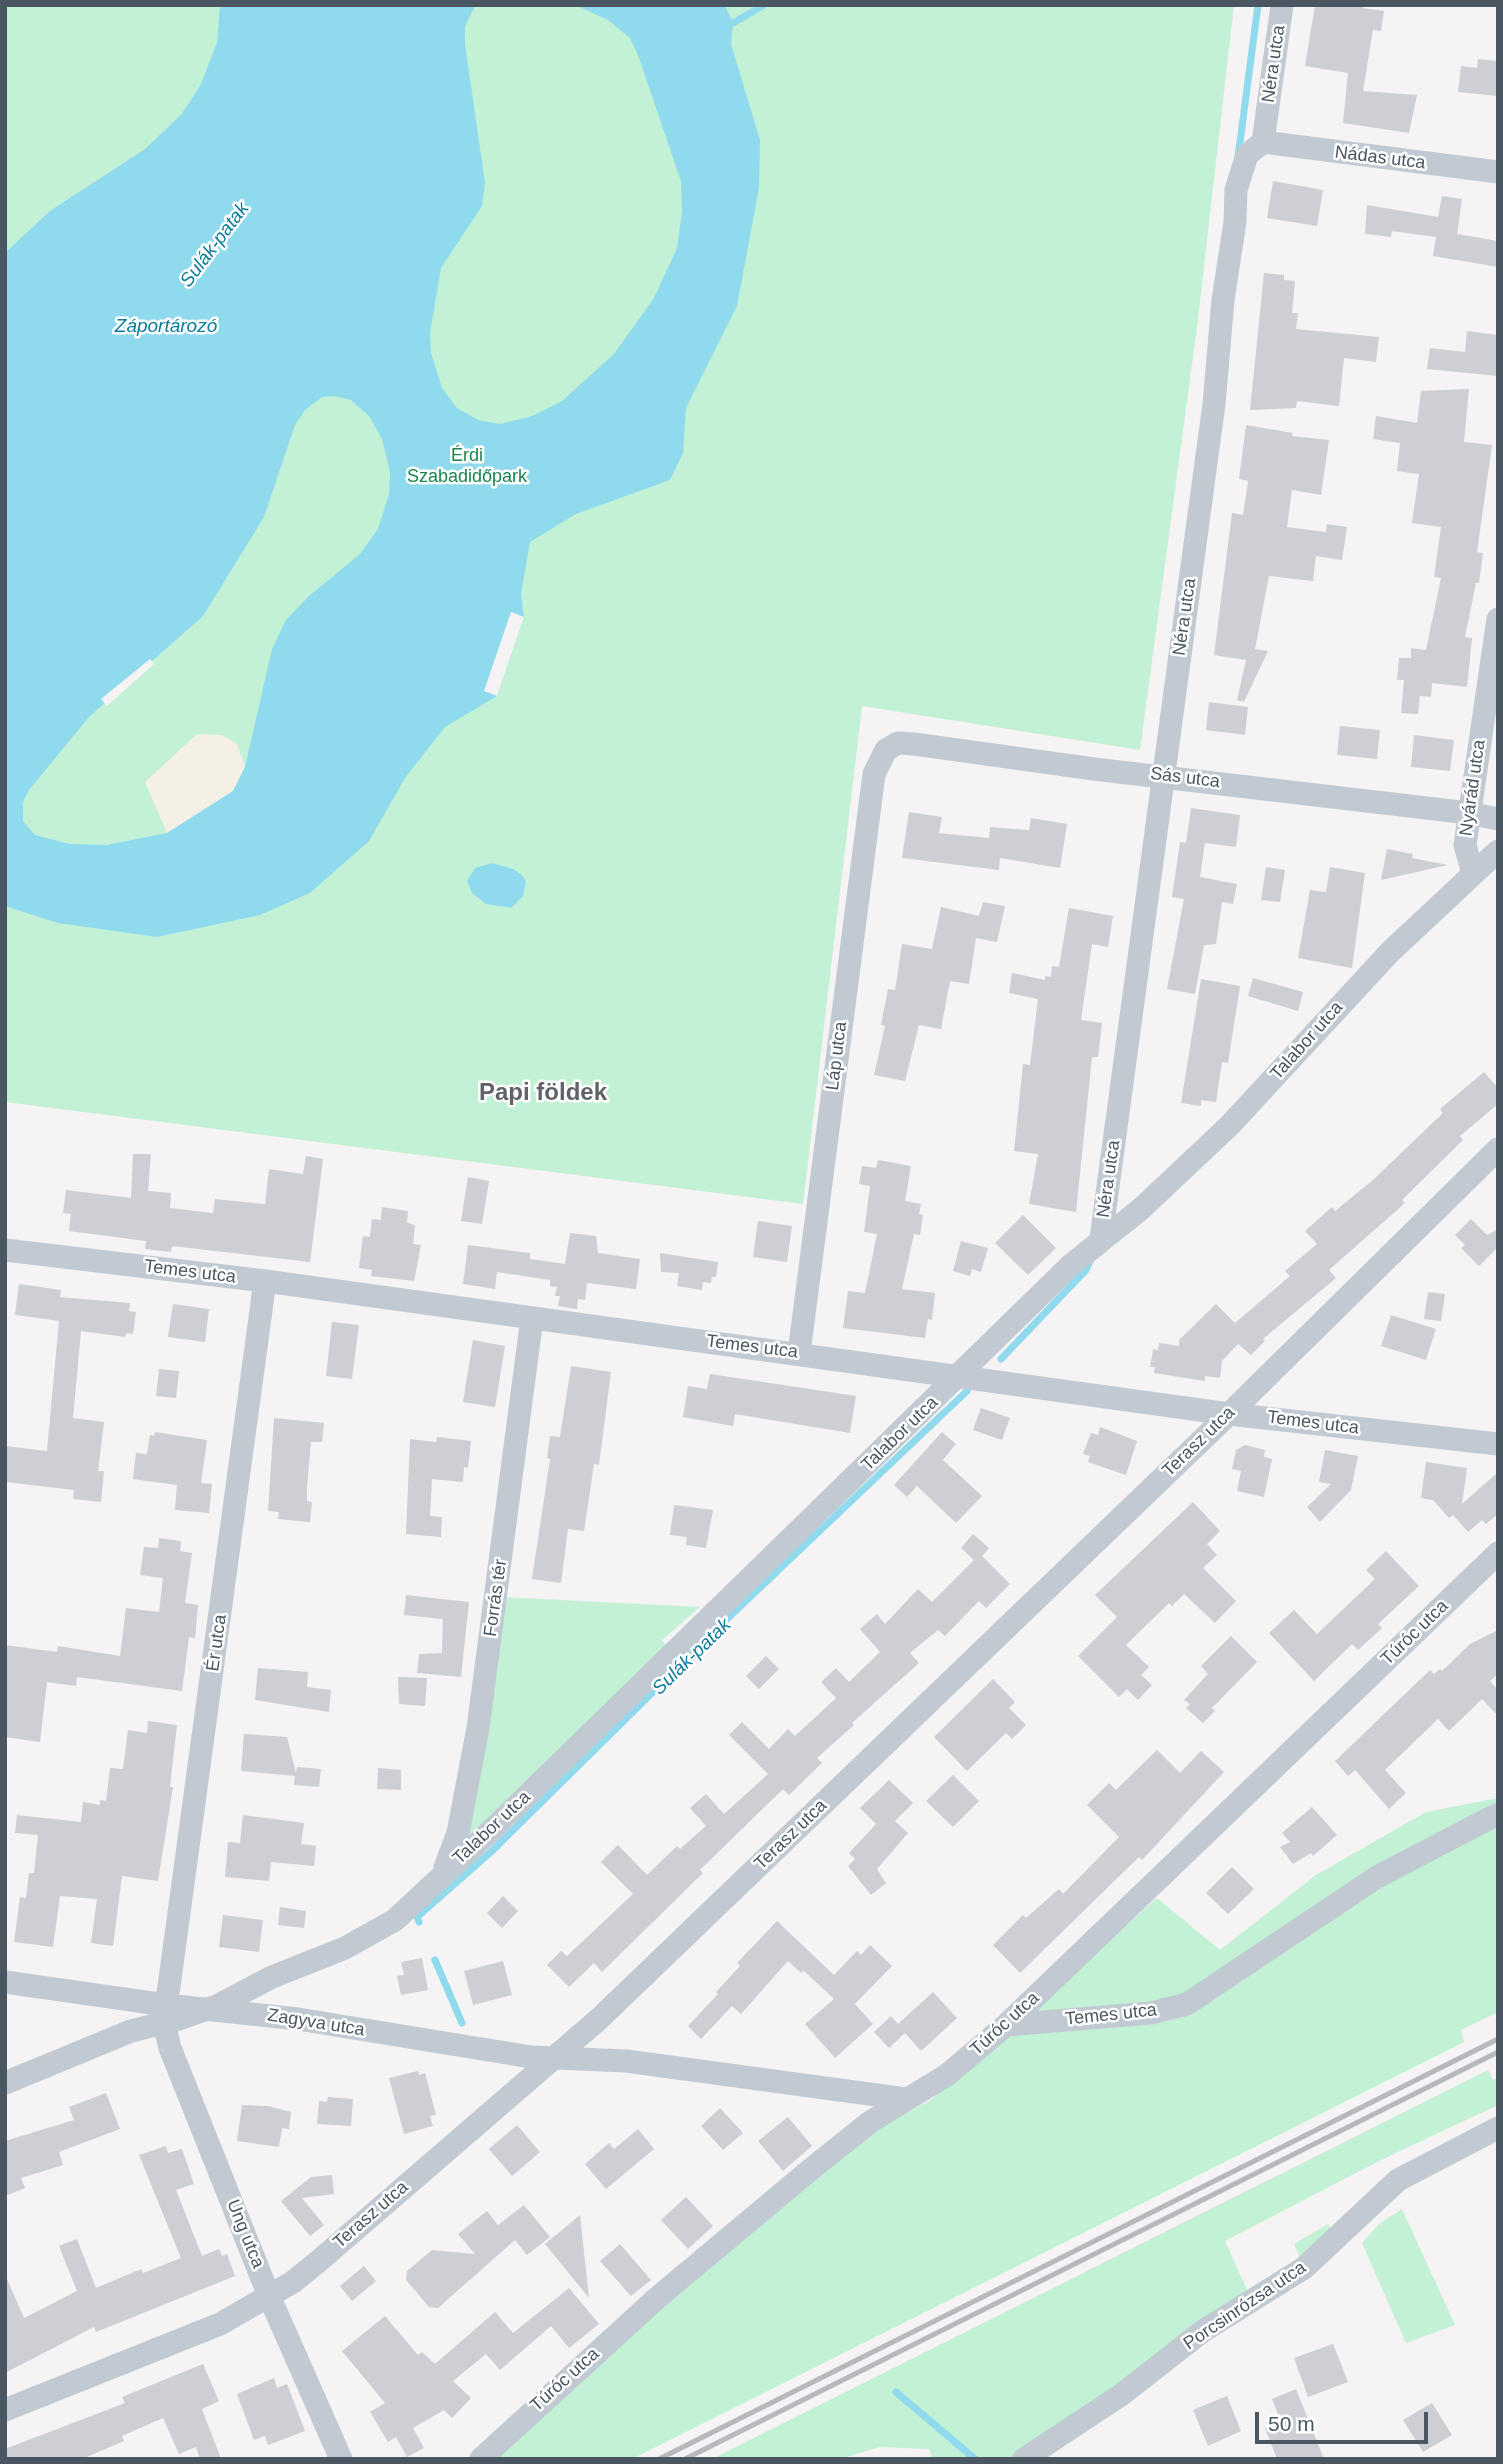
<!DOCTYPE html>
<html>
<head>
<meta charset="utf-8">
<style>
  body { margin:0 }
  #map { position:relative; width:1503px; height:2464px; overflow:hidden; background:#f5f3f3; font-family:Helvetica,sans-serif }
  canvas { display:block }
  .frame { position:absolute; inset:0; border:7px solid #4a5661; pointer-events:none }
  .scale { position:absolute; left:1255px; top:2412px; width:173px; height:32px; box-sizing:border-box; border:4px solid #4a5661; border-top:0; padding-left:9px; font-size:21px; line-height:24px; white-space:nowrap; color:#4a5661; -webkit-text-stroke:5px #fff; paint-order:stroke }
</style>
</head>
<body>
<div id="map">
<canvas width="1503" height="2464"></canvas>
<div class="frame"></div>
<div class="scale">50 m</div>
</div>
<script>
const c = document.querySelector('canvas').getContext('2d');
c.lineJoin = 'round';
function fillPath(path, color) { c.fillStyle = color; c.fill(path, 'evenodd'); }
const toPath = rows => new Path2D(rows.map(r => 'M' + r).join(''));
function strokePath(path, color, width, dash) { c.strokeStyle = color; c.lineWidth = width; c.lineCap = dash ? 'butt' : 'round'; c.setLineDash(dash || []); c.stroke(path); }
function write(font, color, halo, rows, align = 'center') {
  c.font = font + ' Helvetica,sans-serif'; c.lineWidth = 5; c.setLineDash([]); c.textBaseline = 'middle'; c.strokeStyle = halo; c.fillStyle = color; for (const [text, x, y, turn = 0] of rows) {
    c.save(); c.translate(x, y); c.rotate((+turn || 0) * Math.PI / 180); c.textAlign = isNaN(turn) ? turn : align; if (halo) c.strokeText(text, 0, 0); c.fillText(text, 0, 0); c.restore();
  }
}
fillPath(toPath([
  [5,5,1234,5,1197,327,1140,750,862,706,803,1204,5,1102],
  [502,1597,700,1607,662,1640,677,1662,460,1849],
  [1498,1798,1498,2012,1461,2030,1464,2042,632,2459,494,2459,621,2340,878,2128,931,2100,1157,1898,1220,1950,1316,1875,1426,1812],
  [1488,2070,1493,2080,1498,2078,1498,2105,1381,2160,1225,2241,1247,2290,1301,2260,1294,2244,1328,2224,1333,2232,1293,2271,1199,2326,1129,2384,1136,2395,1040,2459,932,2459,929,2449,879,2447,840,2459,712,2459],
  [1402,2209,1455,2325,1406,2343,1362,2243,1379,2224]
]), '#c3f1d5');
fillPath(toPath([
  [197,734,222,735,237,744,245,767,233,791,167,833,145,782]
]), '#f5f0e5');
fillPath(toPath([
  [220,5,476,5,465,26,465,44,485,183,482,206,441,268,430,333,431,353,442,388,457,408,478,420,500,424,532,416,562,401,614,354,654,298,677,248,682,212,681,181,638,55,630,38,608,20,575,5,725,5,733,23,731,44,760,140,759,188,737,306,686,408,683,453,670,480,576,514,530,542,521,594,524,617,497,696,445,727,405,778,369,841,310,893,260,915,157,937,58,923,5,906,5,253,50,211,145,149,181,115,200,86,217,43],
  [334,396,351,400,369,416,382,439,390,472,389,494,378,529,360,554,309,596,286,620,272,649,245,767,233,791,167,833,107,845,70,844,35,835,23,821,23,802,29,790,89,717,203,616,264,517,295,425,305,410,322,397],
  [492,863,513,869,522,875,526,882,523,896,511,908,486,904,472,893,467,881,475,868]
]), '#90daee');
fillPath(toPath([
  [511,612,524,617,497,696,484,691],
  [150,659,154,664,107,706,101,699]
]), '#f5f3f3');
strokePath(toPath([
  [727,21,733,23,764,5],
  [1238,157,1258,5],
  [1001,1359,1086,1270,1091,1259],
  [419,1922,417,1917,493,1850,728,1618,967,1391],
  [435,1960,462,2023],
  [896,2392,975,2459]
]), '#90daee', 7);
fillPath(toPath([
  [1315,5,1363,5,1363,8,1384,11,1381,31,1373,30,1363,91,1417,95,1409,133,1343,123,1348,73,1305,66],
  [1478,59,1498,61,1498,96,1458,92,1461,66,1477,68],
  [1273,181,1323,190,1317,226,1267,218],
  [1442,196,1462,199,1457,234,1498,241,1498,267,1433,256,1436,237,1392,231,1391,237,1365,234,1367,205,1438,217],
  [1264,273,1284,275,1284,280,1295,281,1292,313,1298,313,1296,329,1379,337,1376,362,1344,358,1339,406,1297,401,1296,408,1250,410],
  [1467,331,1498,335,1498,376,1427,369,1430,348,1465,352],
  [1469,389,1464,442,1492,445,1477,552,1483,553,1479,583,1476,583,1465,637,1472,638,1467,687,1432,683,1431,697,1420,696,1418,714,1401,713,1404,680,1397,680,1399,658,1411,658,1411,648,1426,650,1441,578,1434,577,1441,527,1412,523,1419,474,1397,471,1400,443,1373,439,1376,416,1417,423,1421,391],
  [1246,425,1293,433,1292,436,1329,440,1321,495,1292,490,1287,527,1326,532,1327,524,1347,527,1342,560,1316,556,1313,581,1269,576,1255,649,1268,651,1244,702,1237,700,1246,660,1214,655,1232,513,1243,515,1248,481,1239,479],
  [1209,702,1248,707,1245,735,1206,730],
  [1340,726,1380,730,1377,759,1337,755],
  [1414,735,1454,740,1450,771,1411,767],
  [1191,808,1240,815,1236,847,1205,843,1200,877,1237,884,1233,904,1222,902,1216,944,1204,945,1195,994,1167,989,1184,899,1172,897,1180,842,1186,843],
  [909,812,942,817,939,833,989,838,990,827,1029,830,1031,818,1067,824,1060,868,1000,858,999,870,902,858],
  [1387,849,1413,854,1412,858,1448,865,1381,880],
  [1266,867,1285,870,1280,902,1261,900],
  [1330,867,1365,873,1352,968,1298,958,1310,890,1326,892],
  [983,902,1005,906,997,942,976,938,969,984,950,981,941,1029,919,1025,905,1081,874,1075,885,1026,881,1025,888,989,895,990,902,944,932,949,941,907,979,916],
  [1069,908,1113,916,1108,947,1092,944,1081,1020,1102,1023,1098,1057,1092,1057,1076,1212,1029,1204,1038,1154,1014,1151,1023,1064,1030,1065,1038,999,1009,993,1012,973,1045,980,1045,976,1051,977,1052,966,1059,967],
  [1253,978,1303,992,1298,1011,1248,996],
  [1201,979,1240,986,1228,1063,1222,1062,1216,1102,1201,1100,1201,1106,1181,1103],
  [1484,1072,1498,1088,1498,1104,1460,1136,1463,1140,1402,1200,1405,1203,1329,1270,1336,1278,1263,1339,1265,1341,1251,1355,1238,1344,1222,1361,1220,1378,1205,1376,1205,1381,1154,1373,1155,1367,1150,1367,1153,1349,1158,1350,1159,1343,1179,1346,1179,1340,1216,1304,1235,1323,1290,1276,1285,1271,1317,1244,1305,1231,1332,1207,1335,1211,1373,1180,1443,1113,1440,1109],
  [133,1154,151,1154,148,1191,171,1193,170,1208,213,1213,215,1199,265,1204,269,1169,303,1174,306,1156,323,1159,310,1262,172,1246,171,1252,145,1249,146,1241,69,1231,71,1214,63,1213,66,1190,131,1198],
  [878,1160,911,1166,905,1201,921,1204,919,1214,923,1215,920,1235,914,1234,902,1289,935,1293,932,1320,928,1319,925,1338,843,1328,848,1291,865,1293,877,1234,864,1232,870,1186,859,1184,862,1166,876,1168],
  [468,1177,489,1181,482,1224,461,1221],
  [382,1207,408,1211,407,1223,415,1225,413,1244,421,1245,414,1281,371,1276,372,1270,359,1268,363,1236,370,1237,372,1219,381,1220],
  [1023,1215,1056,1248,1028,1275,995,1243],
  [1471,1219,1487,1235,1498,1229,1498,1247,1479,1266,1461,1248,1465,1245,1455,1235],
  [758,1221,792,1226,787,1262,753,1257],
  [570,1233,596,1236,598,1253,640,1259,636,1289,587,1283,585,1300,578,1299,577,1309,558,1306,560,1296,555,1296,557,1287,550,1286,550,1280,497,1272,495,1289,463,1284,468,1245,530,1253,530,1259,565,1264],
  [961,1241,988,1248,981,1272,972,1269,970,1276,953,1271],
  [660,1253,718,1262,716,1277,712,1277,711,1283,703,1282,702,1290,677,1286,679,1273,661,1272],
  [19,1284,61,1290,60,1297,130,1303,129,1311,136,1312,133,1334,126,1333,125,1337,81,1331,73,1418,104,1422,98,1471,104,1471,101,1502,73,1499,74,1490,5,1482,5,1446,47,1451,59,1321,15,1315],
  [1428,1292,1445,1294,1441,1321,1424,1319],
  [173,1304,209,1309,205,1342,168,1337],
  [1391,1315,1436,1329,1426,1360,1381,1346],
  [332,1322,359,1325,352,1379,326,1376],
  [473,1340,505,1346,495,1407,463,1402],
  [571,1366,611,1372,599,1465,594,1464,584,1531,568,1529,561,1583,532,1579,550,1459,547,1458,550,1436,560,1437],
  [159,1369,179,1371,176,1398,156,1396],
  [710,1374,856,1396,850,1433,735,1414,733,1426,683,1417,688,1386,707,1389],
  [981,1408,1010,1418,1002,1440,973,1430],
  [274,1418,324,1423,322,1442,311,1442,307,1486,307,1501,312,1502,310,1522,278,1519,279,1512,268,1511],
  [1100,1427,1137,1441,1126,1475,1088,1462,1090,1456,1083,1454,1091,1433,1098,1435],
  [155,1432,207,1440,201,1483,212,1484,209,1513,175,1510,177,1485,133,1479,136,1453,147,1454,150,1435,154,1436],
  [942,1432,956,1444,943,1460,982,1496,956,1523,917,1486,907,1497,894,1485],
  [437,1437,471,1441,468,1468,464,1467,463,1482,432,1479,430,1516,442,1517,441,1537,406,1534,410,1439,436,1442],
  [1245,1445,1265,1450,1264,1457,1272,1459,1264,1497,1237,1491,1241,1471,1232,1469,1236,1450],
  [1325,1450,1358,1456,1351,1490,1320,1522,1307,1507,1331,1484,1319,1482],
  [1426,1462,1467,1468,1462,1504,1498,1472,1498,1514,1486,1524,1482,1520,1468,1532,1453,1515,1449,1518,1433,1500,1421,1498],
  [1193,1502,1220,1531,1207,1544,1217,1555,1203,1568,1236,1601,1215,1623,1184,1594,1172,1606,1169,1603,1126,1645,1149,1667,1141,1675,1152,1685,1138,1700,1127,1689,1119,1697,1078,1656,1117,1617,1095,1595],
  [674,1505,713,1510,706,1548,686,1545,687,1537,670,1535],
  [973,1534,989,1548,982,1556,1010,1584,986,1608,979,1601,945,1636,938,1630,910,1653,919,1663,852,1723,854,1725,817,1758,822,1763,789,1795,783,1789,700,1870,703,1873,602,1972,594,1963,569,1987,547,1965,561,1951,567,1956,633,1894,601,1862,618,1845,647,1875,677,1846,680,1849,706,1826,690,1808,706,1794,724,1814,768,1774,729,1735,742,1722,769,1749,788,1729,795,1736,836,1698,821,1682,836,1668,849,1682,880,1652,860,1629,877,1614,885,1624,918,1589,932,1602,974,1560,961,1548],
  [159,1538,181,1541,180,1551,192,1553,185,1603,198,1605,195,1638,189,1637,182,1691,77,1677,76,1686,47,1682,40,1742,5,1737,5,1645,57,1652,58,1646,120,1656,126,1608,159,1612,163,1578,140,1575,144,1547,158,1548],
  [1386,1551,1419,1586,1378,1624,1382,1628,1358,1650,1352,1644,1314,1681,1269,1633,1294,1610,1317,1634,1375,1579,1366,1570],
  [406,1595,469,1602,461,1677,417,1673,419,1654,442,1653,443,1619,404,1615],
  [1498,1630,1498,1674,1490,1681,1498,1690,1498,1716,1482,1699,1449,1731,1438,1719,1385,1770,1406,1793,1389,1809,1355,1770,1348,1776,1335,1761,1430,1670,1434,1674,1440,1669,1442,1671,1470,1644],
  [1231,1636,1257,1662,1212,1708,1215,1711,1203,1723,1186,1708,1190,1704,1184,1700,1208,1674,1201,1666],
  [766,1656,779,1669,759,1689,746,1676],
  [258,1668,308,1672,307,1687,331,1690,329,1712,255,1700],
  [398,1677,427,1678,425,1706,399,1704],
  [993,1679,1015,1702,1009,1708,1026,1725,1012,1739,1006,1733,967,1771,934,1737],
  [148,1721,177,1725,170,1787,173,1787,158,1881,122,1876,113,1946,91,1943,97,1899,60,1896,53,1947,14,1942,20,1897,26,1898,29,1873,34,1873,38,1835,15,1833,17,1815,81,1822,83,1802,100,1805,100,1800,106,1801,110,1768,123,1769,128,1730,147,1733],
  [244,1734,287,1737,296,1773,297,1767,321,1769,319,1787,294,1785,295,1776,241,1771],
  [1157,1750,1180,1773,1201,1751,1224,1772,1142,1860,1139,1857,1020,1973,993,1945,1023,1915,1026,1918,1059,1889,1063,1894,1119,1837,1087,1805,1109,1783,1116,1790],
  [378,1768,401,1770,401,1790,377,1789],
  [953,1775,979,1801,953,1827,926,1801],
  [889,1780,913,1803,895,1821,908,1833,877,1869,886,1883,871,1895,848,1866,855,1859,849,1853,876,1824,860,1808],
  [1312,1807,1337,1835,1313,1856,1311,1853,1293,1864,1280,1847,1290,1842,1282,1833],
  [243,1815,304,1823,301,1844,316,1846,314,1866,271,1862,269,1881,225,1877,228,1842,240,1843],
  [1232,1867,1254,1889,1228,1914,1206,1893],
  [503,1896,518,1911,502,1928,487,1913],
  [280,1907,306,1911,304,1928,278,1925],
  [223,1915,263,1920,259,1952,219,1947],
  [777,1921,834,1975,857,1951,861,1955,870,1945,892,1966,855,2004,873,2024,835,2058,805,2024,834,1999,804,1971,801,1973,788,1961,741,2014,732,2006,701,2039,688,2026,718,1994,716,1992,740,1966,737,1963],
  [422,1958,428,1990,401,1995,397,1976,404,1975,401,1962],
  [503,1961,512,1995,473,2005,464,1971],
  [933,1992,957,2018,921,2051,905,2033,889,2048,874,2032,891,2016,898,2024],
  [418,2071,419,2075,425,2073,436,2115,430,2116,433,2126,404,2134,389,2078],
  [106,2093,120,2129,59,2152,63,2165,21,2178,25,2188,5,2196,5,2141,74,2120,69,2107],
  [328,2097,353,2099,351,2126,317,2124,319,2101,327,2102],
  [242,2105,268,2106,291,2112,289,2129,282,2128,279,2147,237,2141],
  [720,2108,743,2133,723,2150,701,2126],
  [788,2117,812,2146,783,2171,758,2141],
  [517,2125,540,2152,512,2176,489,2149],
  [638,2129,654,2149,606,2189,585,2164,609,2143,614,2149],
  [166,2146,168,2153,182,2149,194,2184,176,2190,202,2256,219,2249,222,2256,227,2254,235,2276,96,2332,94,2327,5,2373,5,2274,24,2318,77,2291,59,2246,77,2239,96,2288,141,2269,143,2273,181,2258,139,2155],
  [332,2175,334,2194,302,2198,324,2225,310,2236,281,2201,311,2177],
  [686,2197,713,2226,688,2249,661,2220],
  [524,2205,550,2237,527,2255,515,2240,438,2308,429,2307,406,2280,407,2271,432,2250,475,2254,458,2234,487,2211,498,2225],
  [580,2215,589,2298,545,2244],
  [620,2244,651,2280,631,2296,600,2261],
  [364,2266,376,2281,352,2301,340,2286],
  [569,2288,599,2324,569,2348,551,2326,500,2370,486,2354,453,2381,471,2398,452,2418,444,2410,413,2428,424,2448,407,2457,396,2437,388,2442,370,2412,385,2403,342,2351,385,2316,418,2355,422,2352,435,2364,495,2312,513,2333],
  [1333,2344,1348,2382,1308,2397,1294,2358],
  [203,2364,219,2401,202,2409,221,2459,200,2459,196,2447,179,2454,163,2418,122,2436,124,2441,82,2459,5,2459,5,2449,125,2403,122,2397],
  [274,2378,277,2388,287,2384,305,2431,268,2445,265,2436,254,2440,237,2394],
  [1296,2389,1324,2459,1277,2459,1265,2428,1281,2422,1272,2399],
  [1227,2396,1241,2431,1208,2446,1193,2410],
  [1432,2403,1452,2435,1423,2452,1403,2420]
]), '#cdcfd5');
strokePath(toPath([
  [1263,142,1498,172],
  [1473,874,1465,845,1498,619],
  [1101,1238,1214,404,1223,300,1235,222,1236,190,1247,155,1263,142,1282,5],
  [5,1250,265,1281,1229,1414,1498,1444],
  [265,1281,164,2023,170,2048,269,2296,341,2459],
  [799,1353,874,774,886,750,898,743,914,744,1094,769,1469,813,1498,819],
  [445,1867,458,1833,478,1728,532,1318],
  [5,1982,166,2005,298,2019,531,2057,626,2061,906,2099],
  [1006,2025,1151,2013,1187,2004,1377,1877,1498,1814],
  [5,2083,131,2031,179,2019,219,2005,272,1977,345,1948,395,1920,496,1826,1071,1265,1142,1208,1230,1125,1390,952,1498,851],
  [5,2410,220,2324,293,2282,320,2260,599,2019,1229,1414,1498,1149],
  [481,2459,657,2298,810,2170,870,2122,947,2075,1006,2025,1498,1553],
  [1024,2459,1121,2395,1203,2331,1304,2268,1398,2180,1498,2128]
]), '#c1cad2', 23);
strokePath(toPath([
  [659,2459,1498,2039],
  [685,2459,1498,2052]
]), '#b5b8bd', 5);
write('18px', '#4a5661', '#fff', [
  ["Néra utca",1274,64,-82],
  ["Nádas utca",1380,158,7],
  ["Néra utca",1185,617,-82],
  ["Sás utca",1185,778,7],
  ["Nyárád utca",1473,788,-82],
  ["Talabor utca",1307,1041,-48],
  ["Láp utca",837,1056,-83],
  ["Néra utca",1109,1179,-82],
  ["Temes utca",190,1272,7],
  ["Temes utca",752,1347,7],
  ["Temes utca",1313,1423,7],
  ["Talabor utca",900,1434,-44],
  ["Terasz utca",1199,1442,-44],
  ["Forrás tér",496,1598,-82],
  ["Túróc utca",1415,1633,-44],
  ["Ér utca",217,1643,-82],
  ["Talabor utca",492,1828,-43],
  ["Terasz utca",791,1835,-44],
  ["Temes utca",1111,2015,-6],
  ["Zagyva utca",316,2023,9],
  ["Túróc utca",1005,2024,-42],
  ["Terasz utca",371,2215,-41],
  ["Ung utca",245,2234,68],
  ["Porcsinrózsa utca",1245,2306,-34],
  ["Túróc utca",565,2380,-42]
]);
write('18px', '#17864f', '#fff', [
  ["Érdi",467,456],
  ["Szabadidőpark",467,477]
]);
write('italic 19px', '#0c7c9b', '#fff', [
  ["Sulák-patak",215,245,-53],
  ["Záportározó",166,327],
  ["Sulák-patak",692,1657,-44]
]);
write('bold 24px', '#5f6368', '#fff', [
  ["Papi földek",543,1093]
]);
</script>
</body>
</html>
